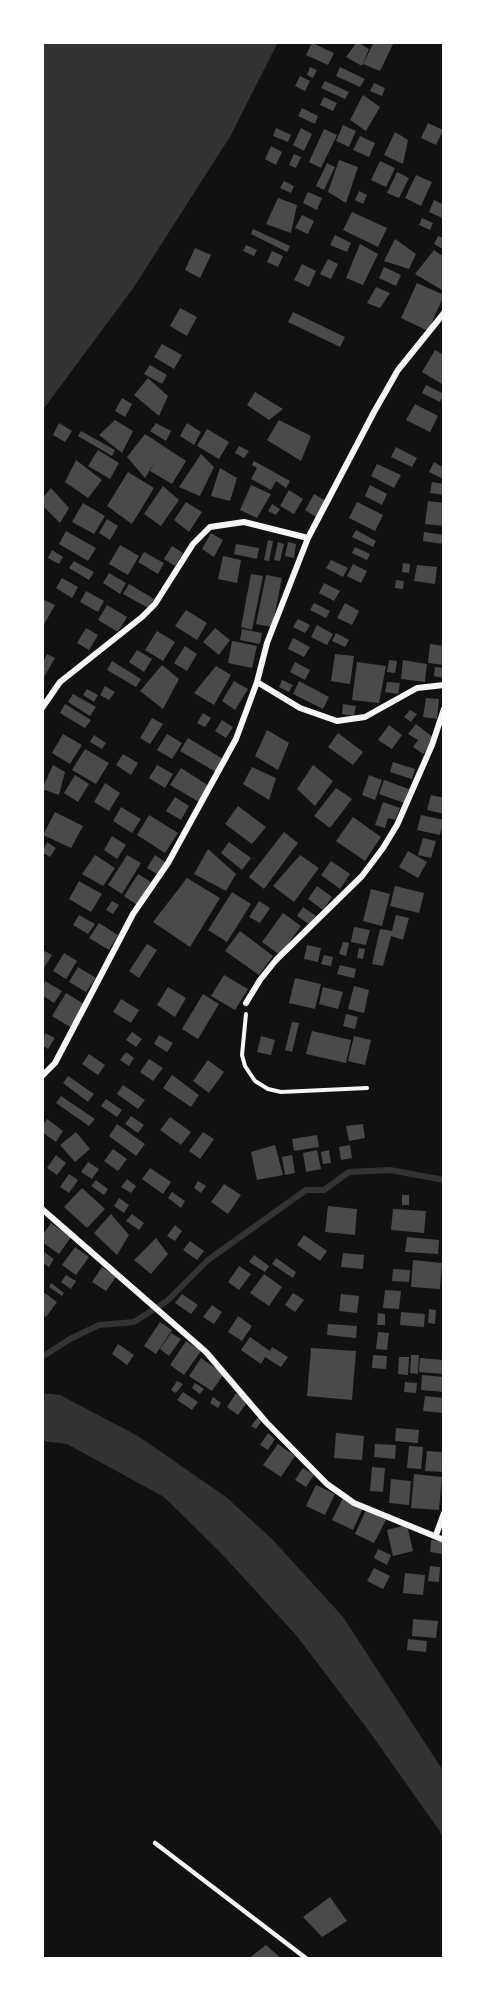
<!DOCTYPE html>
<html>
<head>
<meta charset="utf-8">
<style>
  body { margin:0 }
  #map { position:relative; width:486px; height:2001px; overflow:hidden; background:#111; font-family:"Public Sans",sans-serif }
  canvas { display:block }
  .frame { position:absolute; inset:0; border:44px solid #fff; pointer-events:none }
</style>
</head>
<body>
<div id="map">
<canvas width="486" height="2001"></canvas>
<div class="frame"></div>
</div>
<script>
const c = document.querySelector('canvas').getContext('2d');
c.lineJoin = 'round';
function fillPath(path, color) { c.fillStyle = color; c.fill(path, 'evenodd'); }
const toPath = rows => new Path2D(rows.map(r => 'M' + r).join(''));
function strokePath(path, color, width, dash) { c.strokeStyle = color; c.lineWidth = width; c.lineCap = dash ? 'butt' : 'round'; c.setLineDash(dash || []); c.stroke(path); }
fillPath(toPath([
  [42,42,278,42,231,135,134,287,42,411],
  [42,1393,60,1395,138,1436,226,1497,272,1539,343,1617,444,1772,444,1841,439,1830,369,1731,296,1635,220,1552,164,1497,67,1444,42,1441]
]), '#333');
strokePath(toPath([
  [42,1357,70,1339,99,1325,134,1322,167,1301,208,1260,306,1190,324,1190,349,1172,390,1170,444,1180]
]), '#333', 6);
fillPath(toPath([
  [357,42,369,49,362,66,346,57],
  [374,42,394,42,380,71,363,64],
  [312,43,334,53,328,65,306,55],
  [310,67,317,70,313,78,307,75],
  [340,67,365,79,360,87,336,76],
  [300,76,310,81,305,91,295,86],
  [325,81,349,92,345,99,321,88],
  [374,83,385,88,382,96,370,91],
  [363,95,380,107,366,131,350,120],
  [324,97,337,103,333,111,320,105],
  [302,108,318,116,315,124,298,116],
  [428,123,443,130,436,145,421,138],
  [343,125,356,131,349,147,336,141],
  [276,128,291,135,288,142,273,136],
  [301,128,312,134,304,151,293,145],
  [324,129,337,135,321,168,309,162],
  [395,132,408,140,403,164,384,155],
  [360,136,375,143,369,157,353,150],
  [271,146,282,152,276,165,265,159],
  [294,154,301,157,296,168,289,165],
  [339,160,358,167,346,203,328,192],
  [380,161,395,168,386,187,371,180],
  [327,163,335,167,324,190,316,186],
  [397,172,409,178,399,198,387,193],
  [416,175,432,182,421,206,405,198],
  [284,181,294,186,291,193,280,188],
  [359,191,367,195,363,204,355,200],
  [308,192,322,198,317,210,303,203],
  [278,198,297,205,291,233,266,224],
  [434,200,444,205,444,219,429,212],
  [352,212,387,228,378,247,343,230],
  [302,215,314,221,308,234,295,228],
  [422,218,433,223,430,230,419,225],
  [253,229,290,246,287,252,251,234],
  [335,235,351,243,347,252,330,245],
  [438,236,444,238,443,249,434,244],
  [395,239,416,254,409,269,384,261],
  [360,244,378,254,363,285,346,278],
  [246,245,257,250,254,256,243,251],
  [195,248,211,255,200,278,185,270],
  [434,250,444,257,442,290,415,274],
  [272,251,283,256,278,267,267,262],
  [328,259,338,264,331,279,320,274],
  [302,264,316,271,309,287,294,280],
  [384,267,401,275,396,286,379,278],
  [417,283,444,295,428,331,401,318],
  [376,287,390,293,380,308,367,303],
  [180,308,197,317,187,336,170,326],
  [293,312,345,337,340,347,288,322],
  [162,344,182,355,174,369,154,357],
  [435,350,444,355,442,384,422,372],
  [150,365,167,375,162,384,144,374],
  [148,378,168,396,159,416,134,395],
  [426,385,444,394,440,402,422,393],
  [255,392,283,409,269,420,247,405],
  [122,398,132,404,125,417,115,411],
  [415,404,438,416,430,432,406,420],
  [115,420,133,431,122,453,99,435],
  [279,420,311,436,301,461,267,440],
  [59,423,72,431,65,442,53,435],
  [156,423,171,431,166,441,150,431],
  [187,423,201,432,194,445,180,436],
  [207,429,229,442,219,459,197,446],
  [81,431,115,450,112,456,78,436],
  [145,434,186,461,172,484,150,471,155,462,145,478,127,457],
  [239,446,249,451,244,458,235,453],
  [396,447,417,458,412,467,391,457],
  [98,450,119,463,110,479,88,466],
  [201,454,214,467,200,496,179,487],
  [76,460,102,480,88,498,65,482],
  [254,461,290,481,286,488,276,481,271,490,251,479,257,468,252,465],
  [434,462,444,468,443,479,429,472],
  [377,464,401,475,394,488,371,476],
  [220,468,237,478,230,501,211,496],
  [128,472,154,488,132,524,107,506],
  [432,482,444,484,444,495,430,493],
  [251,485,271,494,257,518,240,510],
  [370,485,387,494,382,505,365,496],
  [163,486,179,500,161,526,144,514],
  [51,488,69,508,60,523,42,505,42,499],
  [289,490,303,499,294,514,280,506],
  [314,494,326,501,316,517,305,510],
  [428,501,444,503,444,526,425,524],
  [186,502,202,512,189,532,174,520],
  [357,502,383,515,375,531,349,518],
  [83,503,105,516,94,534,72,522],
  [272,504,280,509,276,515,268,511],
  [107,519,118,526,110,540,99,533],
  [356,530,376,541,373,547,352,537],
  [66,531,96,548,88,561,59,544],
  [424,532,444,535,444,544,423,541],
  [211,533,223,540,214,557,202,549],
  [268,540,273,541,269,561,264,560],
  [278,542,284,544,280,561,274,560],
  [288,542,296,544,294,558,285,556],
  [236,544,259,548,257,559,234,554],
  [120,545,139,556,128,575,109,564],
  [172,546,183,553,175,566,164,559],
  [355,547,370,554,367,560,352,553],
  [52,550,63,557,59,564,48,558],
  [144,552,164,563,158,574,138,562],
  [223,556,241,560,237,583,218,579],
  [331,560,348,568,343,577,326,568],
  [74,561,94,572,89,580,69,568],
  [403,563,410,564,409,573,402,572],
  [353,564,367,571,361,583,347,576],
  [417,565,437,567,435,584,414,581],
  [109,573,126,583,120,594,103,583],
  [251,574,263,576,252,630,241,627],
  [266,575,282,578,272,627,256,624],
  [62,578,78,587,72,598,56,588],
  [396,580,404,581,403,589,395,588],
  [324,583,340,591,334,601,319,593],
  [129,584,154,599,148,608,123,594],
  [86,591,104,601,98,612,80,602],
  [42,599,55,605,42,628],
  [314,603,330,611,326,618,310,610],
  [345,603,359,611,352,625,337,618],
  [107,605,127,617,118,632,98,620],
  [186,610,207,623,197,640,175,626],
  [298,619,310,625,305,633,293,627],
  [317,625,333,634,327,645,311,637],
  [86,628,98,635,89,650,77,643],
  [215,628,230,640,219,655,203,642],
  [242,629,262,633,260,644,240,640],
  [157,631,175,642,163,661,145,650],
  [336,633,349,640,345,647,332,641],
  [293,638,310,647,304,657,288,649],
  [232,641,257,646,252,668,228,663],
  [430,644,444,646,444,665,428,663],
  [185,646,197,654,187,671,174,663],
  [137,650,152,659,144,672,129,662],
  [47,654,55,658,44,677,42,664],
  [335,654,354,656,350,684,331,681],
  [389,660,397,661,395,673,387,672],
  [403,660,427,664,425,682,401,679],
  [112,661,141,679,136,687,107,670],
  [295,662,310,670,305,680,290,672],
  [357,662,386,666,379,703,352,700],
  [162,665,179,679,163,709,140,691],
  [216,666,231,675,214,705,194,693],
  [435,667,444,668,444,678,434,676],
  [282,680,293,685,289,692,279,687],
  [234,681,248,689,235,710,222,701],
  [299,681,329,697,323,709,293,694],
  [387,682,400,683,398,694,385,692],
  [105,686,115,692,109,700,100,695],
  [87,689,98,695,94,702,83,695],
  [73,694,96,707,90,716,68,702],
  [426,698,439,699,437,719,423,717],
  [65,704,91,720,85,728,60,713],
  [343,704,356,706,354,716,342,714],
  [410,710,417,714,411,722,404,717],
  [203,713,211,718,205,727,197,723],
  [152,718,163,724,150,744,140,738],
  [222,720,233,727,226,738,215,731],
  [416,724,434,738,423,754,413,747,418,740,408,734],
  [389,725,402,735,392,749,378,740],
  [267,730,289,743,278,770,255,756],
  [338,733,363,752,353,765,328,747],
  [63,734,82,745,70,764,52,753],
  [167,734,182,743,172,759,157,750],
  [94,735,106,743,102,749,90,742],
  [188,738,223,759,216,772,180,751],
  [85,749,109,763,96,784,72,770],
  [123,754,138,763,131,775,116,765],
  [393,762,415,769,412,779,390,772],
  [53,765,65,772,59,795,42,789],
  [157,765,173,774,165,788,149,778],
  [313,765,333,781,315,806,297,789],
  [252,767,276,778,269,800,243,784],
  [181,768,209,786,199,802,170,785],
  [75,775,89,784,78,802,64,793],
  [369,775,382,780,375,800,362,795],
  [384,780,409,789,404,803,379,794],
  [105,783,120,793,109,811,94,802],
  [336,788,352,799,330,828,314,816],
  [431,795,444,798,444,814,427,810],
  [175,797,189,806,181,820,166,811],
  [383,802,400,808,395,820,388,818,385,828,375,825],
  [238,806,266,827,252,844,225,824],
  [121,807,141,819,132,833,113,821],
  [55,812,83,826,71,848,43,835],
  [149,815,178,833,165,853,137,835],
  [421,815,444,820,440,835,417,830],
  [353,817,381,837,365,861,336,841],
  [284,832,298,843,264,889,249,877],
  [112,836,126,845,117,859,104,850],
  [423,838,436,841,431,858,418,855],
  [47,842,56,848,50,857,42,852],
  [229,842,251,858,242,870,221,853],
  [208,849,236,874,226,891,194,874],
  [408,851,427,862,418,878,399,867],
  [95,855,115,868,103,886,82,874],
  [127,855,141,863,122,894,108,885],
  [155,855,165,862,157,874,147,868],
  [300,855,319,868,294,902,273,886],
  [331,861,350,874,340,889,321,875],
  [138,874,151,882,137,905,124,896],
  [187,878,220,898,190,947,153,922],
  [79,881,102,894,91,912,69,899],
  [317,886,332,897,323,910,308,899],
  [395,886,424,893,419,913,390,906],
  [371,889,390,894,382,926,363,921],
  [232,892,251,904,227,942,208,930],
  [112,901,119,905,113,914,106,910],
  [259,901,270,908,260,923,249,917],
  [303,907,316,916,309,924,297,916],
  [283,913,301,926,280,955,262,942],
  [79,915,95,924,88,934,73,925],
  [396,915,409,918,403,940,391,936,383,966,372,964,380,929,392,931],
  [99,923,118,935,109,950,89,938],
  [354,927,370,930,366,945,351,942],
  [240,931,273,956,259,975,225,951],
  [343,942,349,943,346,956,339,954],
  [147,944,157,950,139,978,129,971],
  [307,945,321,948,318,962,304,959],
  [359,948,365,949,363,959,357,958],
  [43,950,52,955,44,968,42,967],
  [64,953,77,961,66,979,53,971],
  [324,955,333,957,331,966,321,964],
  [340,965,356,969,354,978,337,974],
  [78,967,96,978,86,992,69,982],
  [224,975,248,989,235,1010,211,996],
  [295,978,321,984,315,1009,289,1003],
  [45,981,62,991,54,1003,42,995],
  [354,986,369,990,364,1013,348,1009],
  [168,987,186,998,175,1017,157,1005],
  [323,987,343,992,338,1009,319,1004],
  [66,993,84,1004,70,1027,52,1016],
  [203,994,219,1004,198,1039,182,1029],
  [121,999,139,1010,131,1023,113,1012],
  [346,1014,358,1017,355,1029,343,1026],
  [292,1022,299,1023,292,1052,285,1050],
  [312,1031,351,1040,346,1063,306,1054],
  [132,1032,142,1039,136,1047,126,1040],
  [45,1033,55,1038,48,1049,42,1045],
  [159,1035,173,1043,167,1052,154,1044],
  [261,1036,275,1040,271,1055,257,1052],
  [354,1036,371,1040,365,1065,348,1061],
  [126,1052,134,1058,129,1066,120,1060],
  [89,1054,105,1065,98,1075,82,1064],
  [149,1059,163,1068,153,1081,140,1072],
  [208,1060,224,1072,209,1093,193,1081],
  [172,1075,199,1095,191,1107,163,1088],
  [68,1076,94,1094,88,1102,63,1083],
  [123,1085,145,1100,138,1109,117,1094],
  [61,1096,95,1119,89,1126,56,1103],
  [106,1099,122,1110,117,1117,101,1106],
  [131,1116,144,1125,138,1133,125,1124],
  [170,1117,191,1132,181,1145,160,1130],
  [47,1119,63,1131,56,1142,42,1132,42,1126],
  [117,1124,145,1144,136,1156,109,1136],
  [363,1124,365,1138,349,1141,346,1126],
  [76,1132,90,1149,75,1162,60,1145],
  [203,1132,214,1139,200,1159,189,1151],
  [317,1135,319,1147,294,1151,292,1139],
  [275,1145,283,1175,257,1180,251,1152],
  [350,1145,352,1158,341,1160,339,1147],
  [113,1149,127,1159,118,1171,104,1161],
  [317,1150,321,1169,306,1172,303,1153],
  [329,1150,331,1163,323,1164,321,1152],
  [56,1155,66,1163,57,1175,47,1168],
  [292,1155,295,1173,285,1175,282,1157],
  [88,1162,99,1169,92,1179,81,1172],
  [150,1168,171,1182,163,1194,142,1179],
  [69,1174,78,1180,69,1193,60,1187],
  [127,1179,136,1186,131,1193,121,1187],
  [96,1180,108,1189,104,1195,91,1186],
  [198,1181,206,1186,201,1193,194,1188],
  [224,1184,241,1195,228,1214,211,1202],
  [82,1188,105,1209,87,1228,64,1207],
  [172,1192,185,1201,181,1208,168,1198],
  [402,1195,409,1195,409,1205,402,1205],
  [119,1198,129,1205,124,1213,114,1206],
  [328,1206,357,1209,355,1235,325,1232],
  [393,1209,426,1211,424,1233,391,1230],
  [111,1214,129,1235,117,1255,94,1233],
  [132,1214,144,1223,139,1230,126,1221],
  [51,1223,71,1237,59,1254,42,1242,42,1236],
  [175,1225,182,1231,175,1241,167,1236],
  [304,1235,327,1251,320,1261,297,1245],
  [407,1237,439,1240,438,1254,405,1252],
  [156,1238,168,1254,151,1274,134,1260],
  [190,1241,204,1251,197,1260,183,1250],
  [75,1247,89,1257,76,1275,62,1265],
  [44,1252,54,1259,49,1267,42,1262],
  [343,1253,364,1255,363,1269,341,1267],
  [254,1255,269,1266,265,1272,249,1262],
  [276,1258,296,1272,293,1278,272,1264],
  [413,1260,442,1263,440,1289,411,1287],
  [239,1266,251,1274,239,1290,228,1282],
  [102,1267,116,1277,106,1291,92,1282],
  [393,1269,410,1270,409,1282,392,1281],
  [264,1274,282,1287,269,1306,250,1293],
  [66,1275,76,1281,71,1289,61,1282],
  [51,1283,64,1293,62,1296,49,1287],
  [385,1290,401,1291,399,1309,383,1308],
  [42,1291,57,1302,46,1317,42,1314],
  [293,1293,304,1300,295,1312,285,1305],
  [182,1294,198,1305,191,1314,175,1303],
  [341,1294,359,1296,357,1313,339,1311],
  [212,1305,222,1312,214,1324,203,1317],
  [429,1309,436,1310,435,1324,428,1323],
  [401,1312,425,1314,424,1327,400,1325],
  [378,1313,385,1314,385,1325,377,1325],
  [238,1316,252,1326,242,1341,228,1332],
  [160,1322,172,1330,156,1354,144,1346],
  [328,1324,357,1326,356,1338,327,1335],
  [378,1332,389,1333,387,1350,376,1349],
  [171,1333,181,1339,169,1356,160,1349],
  [250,1337,270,1351,272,1347,288,1357,281,1367,265,1357,261,1364,241,1350],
  [186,1341,201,1351,184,1375,170,1365],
  [118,1344,134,1355,127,1365,112,1354],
  [311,1348,356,1351,352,1400,307,1396],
  [373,1355,387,1356,386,1369,372,1368],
  [411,1355,419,1355,418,1374,410,1373],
  [399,1357,409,1357,408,1375,398,1374],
  [201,1358,224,1374,212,1391,189,1376],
  [420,1358,444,1360,444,1374,419,1372],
  [422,1375,444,1377,444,1392,421,1390],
  [177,1381,183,1384,176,1393,171,1390],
  [405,1382,417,1383,416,1393,404,1392],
  [195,1383,204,1389,200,1394,192,1388],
  [183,1392,198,1402,192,1410,177,1400],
  [236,1393,248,1401,238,1415,227,1407],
  [425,1396,444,1398,444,1413,423,1411],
  [213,1397,221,1403,218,1408,210,1403],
  [259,1416,263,1419,256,1429,251,1426],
  [396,1428,419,1430,418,1443,395,1441],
  [268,1433,275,1439,268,1450,260,1445],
  [336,1433,364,1436,362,1460,334,1458],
  [278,1444,295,1456,281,1477,263,1465],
  [375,1444,396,1445,395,1459,374,1457],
  [409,1446,423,1447,421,1469,407,1468],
  [427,1451,444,1452,444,1472,425,1471],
  [372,1467,385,1468,383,1492,370,1491],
  [303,1468,314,1475,306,1487,295,1480],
  [414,1474,442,1477,439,1510,411,1508],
  [391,1479,411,1481,409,1505,389,1503],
  [316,1485,335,1494,325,1515,306,1506],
  [343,1498,363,1508,353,1530,332,1520],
  [366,1510,386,1520,374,1543,355,1534],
  [407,1525,413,1551,393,1556,387,1530],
  [431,1540,443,1541,442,1554,430,1552],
  [378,1549,391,1555,387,1565,374,1558],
  [430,1566,440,1567,439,1582,428,1581],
  [374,1568,390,1576,383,1589,367,1581],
  [405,1573,425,1575,423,1595,403,1593],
  [413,1619,438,1621,436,1638,412,1636],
  [408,1639,427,1641,426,1652,407,1650],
  [330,1897,347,1921,322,1937,303,1917],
  [266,1945,282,1959,248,1959]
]), '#4a4a4a');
strokePath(toPath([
  [246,1014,242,1055,245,1066,255,1081,268,1089,281,1092,367,1088]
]), '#f5f5f5', 4);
strokePath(toPath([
  [155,1843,307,1959]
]), '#f5f5f5', 4.5);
strokePath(toPath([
  [257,682,300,708,337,721,365,717,417,688,444,685],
  [42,708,60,682,142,617,155,604,193,544,210,527,244,522,308,538],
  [246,1003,260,980,276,960,362,876,383,848,397,825,432,745,444,709],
  [42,1076,55,1063,133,914,168,863,236,739,257,682,267,643,308,538,374,412,398,370,444,313],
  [42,1209,206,1352,266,1422,327,1484,354,1503,444,1540],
  [436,1535,444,1513]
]), '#f5f5f5', 6);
</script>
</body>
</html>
